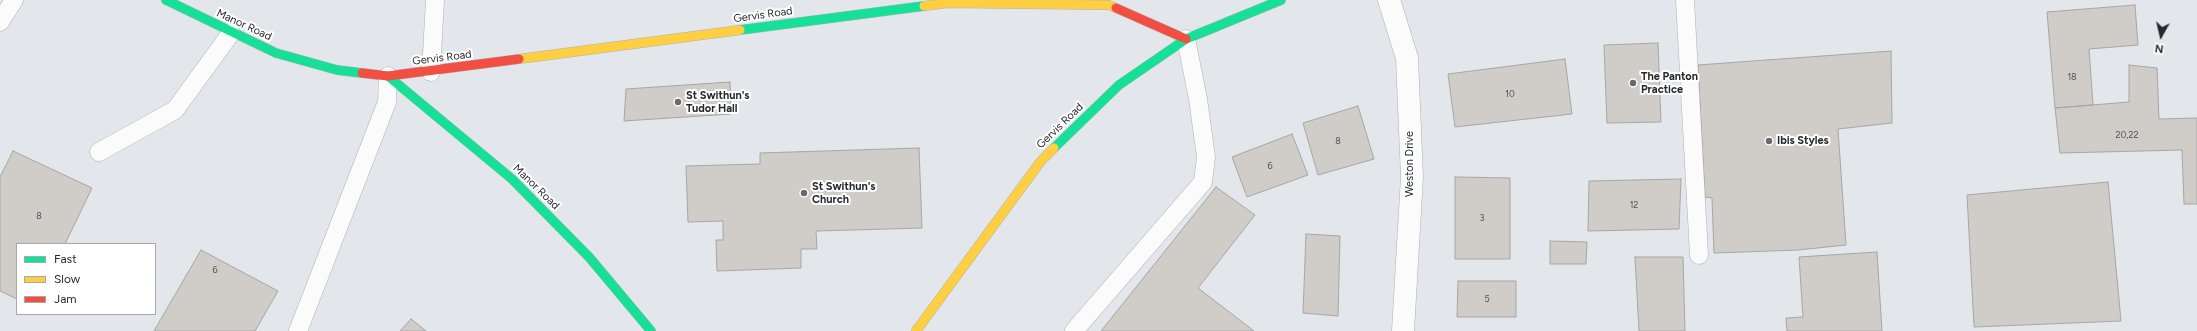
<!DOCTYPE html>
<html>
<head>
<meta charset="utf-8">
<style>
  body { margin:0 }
  #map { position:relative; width:2197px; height:331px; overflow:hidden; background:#e3e6ea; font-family:Figtree,sans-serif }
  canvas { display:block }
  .legend { position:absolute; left:16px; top:243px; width:140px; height:72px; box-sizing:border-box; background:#fff; border:1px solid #a8a9aa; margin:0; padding:5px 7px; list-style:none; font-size:12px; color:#26282b }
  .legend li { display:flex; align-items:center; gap:8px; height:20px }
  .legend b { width:20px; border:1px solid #a8a9aa }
  .north { position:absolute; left:2141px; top:16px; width:40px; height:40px; -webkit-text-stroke:3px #fff; paint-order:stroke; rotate:188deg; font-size:11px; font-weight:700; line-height:16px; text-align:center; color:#26282b }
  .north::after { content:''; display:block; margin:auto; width:14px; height:18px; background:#26282b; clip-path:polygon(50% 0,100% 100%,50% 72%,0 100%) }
</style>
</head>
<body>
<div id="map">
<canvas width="2197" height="331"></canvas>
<ul class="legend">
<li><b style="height:5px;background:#16e098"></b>Fast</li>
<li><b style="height:5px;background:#ffcf43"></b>Slow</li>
<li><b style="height:5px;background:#f24e42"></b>Jam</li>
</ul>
<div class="north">N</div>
</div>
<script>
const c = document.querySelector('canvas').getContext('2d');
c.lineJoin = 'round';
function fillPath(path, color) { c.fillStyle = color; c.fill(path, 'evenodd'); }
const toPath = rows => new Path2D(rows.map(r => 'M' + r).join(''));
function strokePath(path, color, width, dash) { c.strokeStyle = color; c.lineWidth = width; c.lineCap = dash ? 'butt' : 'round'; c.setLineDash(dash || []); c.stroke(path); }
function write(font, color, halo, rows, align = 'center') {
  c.font = font + ' Figtree,sans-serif'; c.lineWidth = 4; c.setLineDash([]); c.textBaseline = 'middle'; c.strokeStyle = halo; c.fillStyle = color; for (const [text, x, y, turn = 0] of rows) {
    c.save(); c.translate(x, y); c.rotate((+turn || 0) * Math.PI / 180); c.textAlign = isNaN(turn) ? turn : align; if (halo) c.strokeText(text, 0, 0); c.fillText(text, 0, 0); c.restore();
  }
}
const building = toPath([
  [2135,5,2138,45,2089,49,2093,105,2055,108,2047,12,2135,5],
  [1658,43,1661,122,1607,123,1604,45,1658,43],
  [1891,51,1892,123,1838,129,1846,245,1798,250,1714,253,1712,198,1705,197,1698,65,1891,51],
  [1565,59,1572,114,1455,127,1448,74,1565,59],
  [2129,65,2157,68,2159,119,2197,118,2197,204,2184,204,2182,150,2060,153,2055,108,2129,102,2129,65],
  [730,82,731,114,624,121,626,89,730,82],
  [1358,106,1374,159,1318,175,1303,123,1358,106],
  [1292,134,1308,175,1247,197,1232,157,1292,134],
  [919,148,922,228,816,231,817,249,801,249,801,268,717,271,716,240,723,240,723,221,688,222,686,166,760,164,760,153,919,148],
  [13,151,92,188,65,244,17,244,17,299,0,291,0,177,13,151],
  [1455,177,1510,178,1510,259,1455,259,1455,177],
  [1681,179,1679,229,1588,231,1589,181,1681,179],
  [2108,182,2121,321,1974,327,1967,195,2108,182],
  [1216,187,1255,215,1198,288,1254,331,1101,331,1216,187],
  [1306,234,1340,236,1338,316,1303,313,1306,234],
  [1550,241,1587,242,1586,264,1550,264,1550,241],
  [201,250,278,291,255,331,154,331,201,250],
  [1877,252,1882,331,1787,331,1786,318,1803,317,1799,257,1877,252],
  [1635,257,1683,257,1685,331,1639,331,1635,257],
  [1458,281,1516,281,1516,317,1457,317,1458,281],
  [411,319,426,331,400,331,411,319]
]);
fillPath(building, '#d0ccc8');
strokePath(building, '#a5a6a7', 1);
const lane = toPath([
  [1685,0,1699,255],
  [0,22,14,0],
  [431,72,435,0],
  [99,152,175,110,231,33],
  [298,331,387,102,388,76],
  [1074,331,1203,182,1206,157,1198,99,1186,39]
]);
const street = toPath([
  [1389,0,1407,58,1412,177,1403,331]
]);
const fast = toPath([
  [166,0,276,53,337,70,362,73],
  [740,30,924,6],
  [388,76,512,179,589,257,651,331],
  [1054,148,1119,85,1186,39,1281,0]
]);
const slow = toPath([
  [924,6,948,3,1109,5,1116,8],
  [519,59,740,30],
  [916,331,1041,161,1054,148]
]);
const jam = toPath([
  [1116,8,1186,39],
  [362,73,388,76,519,59]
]);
strokePath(lane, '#aeb0b3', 19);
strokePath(street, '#aeb0b3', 23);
strokePath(fast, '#aeb0b3', 10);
strokePath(slow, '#aeb0b3', 10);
strokePath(jam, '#aeb0b3', 10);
strokePath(lane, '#fbfbfc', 18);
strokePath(street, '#fbfbfc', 22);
strokePath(fast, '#16e098', 9);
strokePath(slow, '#ffcf43', 9);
strokePath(jam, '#f24e42', 9);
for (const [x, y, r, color] of [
  [1633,83,4,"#686a6e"],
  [678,102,4,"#686a6e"],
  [1769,141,4,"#686a6e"],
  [804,193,4,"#686a6e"]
]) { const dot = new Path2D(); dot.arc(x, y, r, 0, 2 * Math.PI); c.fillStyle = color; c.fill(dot); strokePath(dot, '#fff', 1.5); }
write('9px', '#505152', null, [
  ["18",2072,77],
  ["10",1510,94],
  ["20,22",2127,135],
  ["8",1338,141],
  ["6",1270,166],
  ["12",1634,205],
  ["8",39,216],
  ["3",1482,218],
  ["6",215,270],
  ["5",1487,299]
]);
write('11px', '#26282b', '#fff', [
  ["Gervis Road",763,15,-8],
  ["Manor Road",244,25,25],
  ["Gervis Road",442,58,-7],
  ["Gervis Road",1060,126,-44],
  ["Weston Drive",1410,164,-90],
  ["Manor Road",536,187,44]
]);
write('bold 11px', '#26282b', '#fff', [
  ["The Panton",1641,77],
  ["Practice",1641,90],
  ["St Swithun's",686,96],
  ["Tudor Hall",686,109],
  ["Ibis Styles",1777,141],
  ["St Swithun's",812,187],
  ["Church",812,200]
], 'left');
</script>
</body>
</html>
